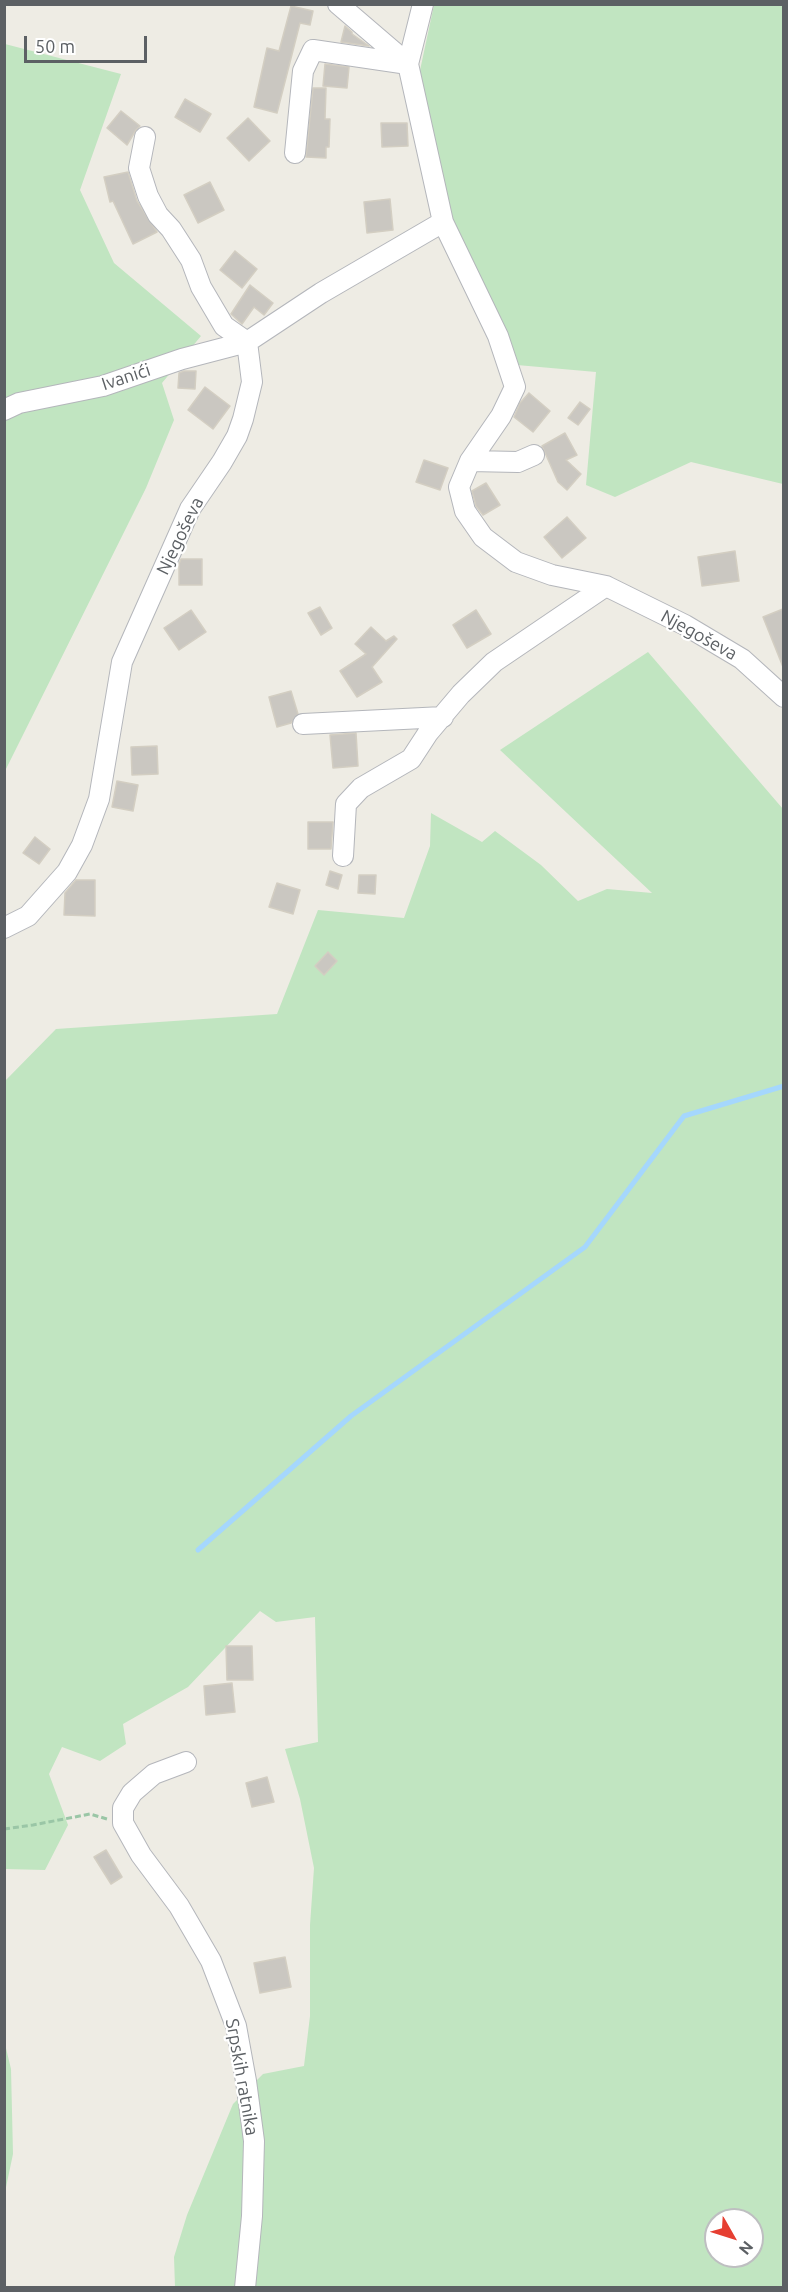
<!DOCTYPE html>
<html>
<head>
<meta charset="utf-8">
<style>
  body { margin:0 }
  #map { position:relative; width:788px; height:2292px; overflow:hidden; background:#eeece4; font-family:Ubuntu,sans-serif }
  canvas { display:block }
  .frame { position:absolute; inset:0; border:6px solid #5c6064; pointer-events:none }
  .north { position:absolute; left:704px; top:2208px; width:60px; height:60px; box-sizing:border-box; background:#fff; border:2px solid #bebfc1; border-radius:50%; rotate:129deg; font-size:16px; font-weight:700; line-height:24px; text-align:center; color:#5c6064 }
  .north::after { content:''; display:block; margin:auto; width:21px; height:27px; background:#e63f32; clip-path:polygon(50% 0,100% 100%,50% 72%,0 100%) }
  .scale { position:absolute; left:24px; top:36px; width:123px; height:27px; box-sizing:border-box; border:3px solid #5c6064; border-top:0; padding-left:8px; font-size:18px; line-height:21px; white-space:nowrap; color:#5c6064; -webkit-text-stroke:4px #fff; paint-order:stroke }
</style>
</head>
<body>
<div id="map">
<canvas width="788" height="2292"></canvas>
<div class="frame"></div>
<div class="north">N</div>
<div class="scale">50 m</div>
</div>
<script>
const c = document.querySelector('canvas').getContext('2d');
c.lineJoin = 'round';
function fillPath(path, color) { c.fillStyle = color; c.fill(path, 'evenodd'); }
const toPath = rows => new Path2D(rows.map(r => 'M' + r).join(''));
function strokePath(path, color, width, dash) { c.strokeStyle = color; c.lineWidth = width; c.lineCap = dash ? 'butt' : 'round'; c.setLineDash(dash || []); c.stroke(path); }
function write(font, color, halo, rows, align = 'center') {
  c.font = font + ' Ubuntu,sans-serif'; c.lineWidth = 4.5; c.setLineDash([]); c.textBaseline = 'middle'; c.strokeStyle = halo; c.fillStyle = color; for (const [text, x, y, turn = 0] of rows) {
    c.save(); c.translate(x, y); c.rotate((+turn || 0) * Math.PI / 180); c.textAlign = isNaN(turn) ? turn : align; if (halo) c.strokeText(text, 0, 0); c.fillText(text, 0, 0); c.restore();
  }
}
fillPath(toPath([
  [434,5,783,5,783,484,691,462,615,497,586,485,596,372,517,365,450,221,419,75],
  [5,44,121,74,80,190,114,263,201,336,162,383,174,420,146,488,5,771],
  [648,652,783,809,783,2287,175,2287,174,2257,187,2215,233,2104,263,2074,304,2066,310,2016,310,1925,314,1868,300,1799,285,1749,318,1742,315,1617,276,1622,260,1611,188,1687,123,1724,126,1744,100,1761,62,1747,49,1774,68,1825,45,1870,5,1869,5,1081,56,1029,277,1014,318,910,404,918,430,846,431,813,482,842,495,831,541,865,578,901,607,889,652,893,500,750],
  [716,2220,752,2220,752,2256,716,2256],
  [5,2044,11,2069,13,2154,5,2192]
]), '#c1e5c1');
strokePath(toPath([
  [198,1550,351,1416,585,1247,684,1116,784,1086]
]), '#a5d7fd', 5);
const building = toPath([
  [291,6,313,11,310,25,300,23,277,113,254,107,267,48,279,51,291,6],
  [345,26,352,32,352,34,369,46,341,42,345,26],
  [325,64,349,67,347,88,323,86,325,64],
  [313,88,326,88,325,119,330,119,329,147,326,147,326,158,306,157,313,88],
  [185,99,211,114,200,132,175,117,185,99],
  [121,111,140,126,136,130,127,145,107,128,121,111],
  [248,118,270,141,249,161,227,138,248,118],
  [381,123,407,123,408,146,382,147,381,123],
  [128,172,137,201,157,232,133,244,113,201,110,202,104,177,128,172],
  [210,182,224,210,198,223,184,195,210,182],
  [390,199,393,230,367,233,364,202,390,199],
  [235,251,257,269,242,288,220,270,235,251],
  [250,285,273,303,264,315,254,307,242,324,231,314,250,285],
  [184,371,196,371,195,389,178,388,179,373,184,371],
  [205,387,230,406,213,429,188,410,205,387],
  [529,393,550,411,533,432,514,417,520,403,529,393],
  [580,402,590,409,578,425,568,418,580,402],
  [565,433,577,455,566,460,581,474,567,490,558,482,542,446,565,433],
  [424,460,448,468,440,490,416,482,424,460],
  [486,483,500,505,483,515,476,506,472,491,486,483],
  [567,517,586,538,562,558,544,537,567,517],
  [735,551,739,581,702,586,698,557,735,551],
  [181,559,202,559,202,585,179,585,179,564,181,559],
  [320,607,332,628,321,635,308,613,320,607],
  [783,609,783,667,763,617,783,609],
  [191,610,206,632,179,650,164,628,191,610],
  [476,610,491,634,467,648,453,625,476,610],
  [371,627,386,641,394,636,397,639,372,667,382,682,357,697,340,671,366,654,355,644,371,627],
  [291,691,298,714,291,723,277,727,269,697,291,691],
  [356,733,358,766,333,768,330,735,356,733],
  [157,746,158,774,132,775,131,747,157,746],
  [117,781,138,785,133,811,112,807,117,781],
  [308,822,333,822,331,849,308,849,308,822],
  [35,837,50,849,39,864,23,853,35,837],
  [330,871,342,875,338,889,326,885,330,871],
  [359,875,376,875,375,894,358,893,359,875],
  [76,880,95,880,95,916,64,915,65,893,76,880],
  [277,883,300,890,293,914,269,907,277,883],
  [328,952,337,961,324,975,315,966,328,952],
  [226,1646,252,1646,253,1680,227,1680,226,1646],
  [232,1683,235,1712,206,1715,204,1686,232,1683],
  [267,1777,274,1802,252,1807,246,1783,267,1777],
  [106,1850,122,1877,111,1884,94,1857,106,1850],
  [285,1957,291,1987,260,1993,254,1963,285,1957]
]);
fillPath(building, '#cac7c1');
strokePath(building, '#d3cec2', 1.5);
const minor = toPath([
  [338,4,407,63],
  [423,4,408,64,443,222,498,336,515,387,501,416,470,461,459,487,465,511,483,537,516,562,552,575,606,586,685,625,742,659,784,697],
  [145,137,139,168,148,196,158,215,171,229,191,260,201,287,224,326,247,342],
  [295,153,303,71,313,50,408,64],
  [4,410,19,403,103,386,182,359,247,342],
  [470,461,518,462,534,455],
  [303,724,443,717],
  [343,856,346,804,361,788,411,759,428,733,461,694,494,662,606,586],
  [4,928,28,916,67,872,82,845,99,799,122,662,190,509,222,462,237,436,243,419,252,382,247,342,321,293,443,222],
  [186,1762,154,1774,132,1793,123,1808,123,1823,141,1855,179,1906,211,1961,236,2026,246,2081,254,2141,252,2216,245,2288]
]);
strokePath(minor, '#b4b6bb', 22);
strokePath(toPath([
  [4,1829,33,1825,90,1814,107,1819]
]), '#9ac6a6', 3, [6, 3]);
strokePath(minor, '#fff', 20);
write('18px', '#5c6064', '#fff', [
  ["Ivanići",126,377,-18],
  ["Njegoševa",180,536,-64],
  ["Njegoševa",699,635,29],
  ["Srpskih ratnika",242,2077,80]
]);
</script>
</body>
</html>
